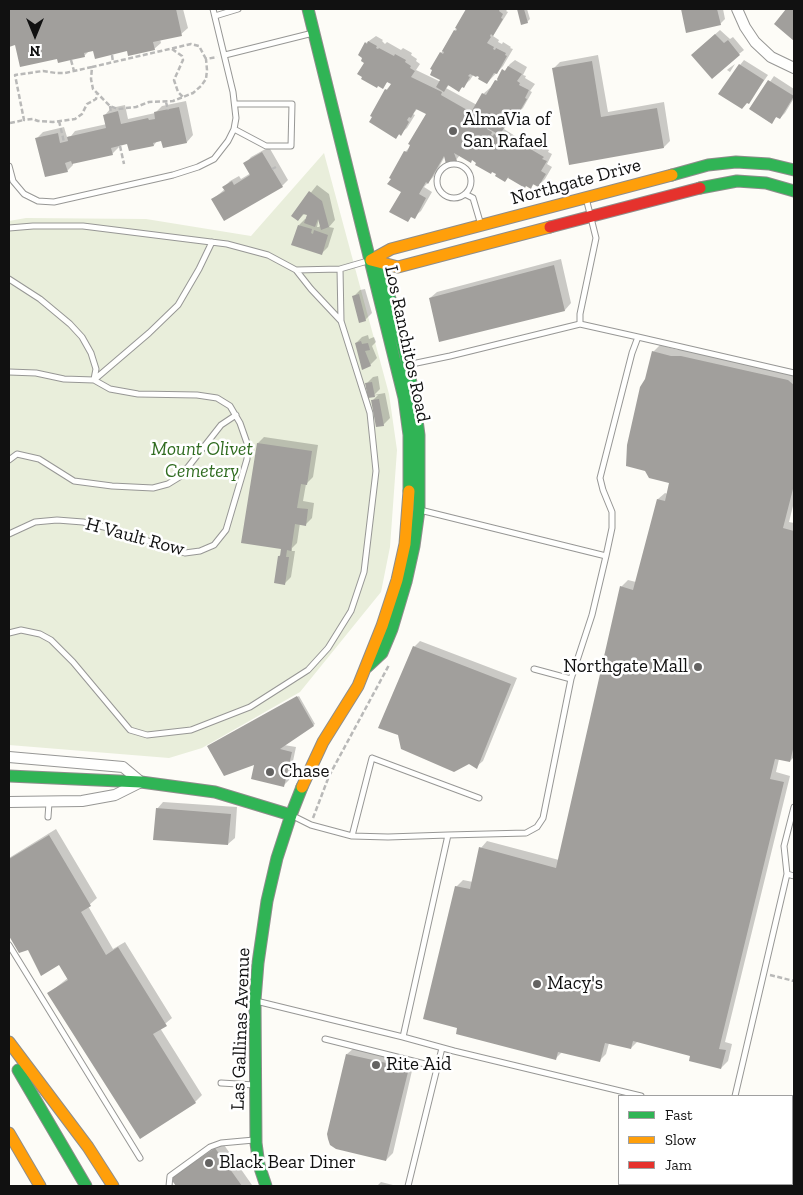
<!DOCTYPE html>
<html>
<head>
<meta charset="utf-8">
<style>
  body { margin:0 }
  #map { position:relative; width:803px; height:1195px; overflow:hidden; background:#fdfcf7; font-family:"Zilla Slab",serif }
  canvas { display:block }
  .frame { position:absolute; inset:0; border:10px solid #111; pointer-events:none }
  .legend { position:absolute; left:618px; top:1095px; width:175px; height:90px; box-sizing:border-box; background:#fff; border:1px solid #a0a0a0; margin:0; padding:6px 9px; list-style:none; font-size:15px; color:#111 }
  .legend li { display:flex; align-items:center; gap:10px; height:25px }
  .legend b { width:25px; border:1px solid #a0a0a0 }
  .north { position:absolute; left:10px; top:10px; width:50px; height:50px; -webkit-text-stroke:4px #fff; paint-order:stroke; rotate:180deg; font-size:14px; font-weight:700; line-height:20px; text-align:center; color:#111 }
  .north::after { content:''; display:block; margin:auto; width:18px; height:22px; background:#111; clip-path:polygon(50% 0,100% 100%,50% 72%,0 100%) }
</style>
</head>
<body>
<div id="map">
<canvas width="803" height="1195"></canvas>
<div class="frame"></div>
<ul class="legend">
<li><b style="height:6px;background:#30b455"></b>Fast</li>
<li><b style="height:6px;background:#ff9f0a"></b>Slow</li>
<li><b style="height:6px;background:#e5322d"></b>Jam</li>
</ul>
<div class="north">N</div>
</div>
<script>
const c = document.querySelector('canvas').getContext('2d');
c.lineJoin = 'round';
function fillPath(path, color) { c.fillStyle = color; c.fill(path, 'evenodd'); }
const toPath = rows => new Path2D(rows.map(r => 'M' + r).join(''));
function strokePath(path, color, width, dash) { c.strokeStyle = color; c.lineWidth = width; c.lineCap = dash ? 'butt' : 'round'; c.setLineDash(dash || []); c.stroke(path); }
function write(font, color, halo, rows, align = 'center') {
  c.font = font + ' "Zilla Slab",serif'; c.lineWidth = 5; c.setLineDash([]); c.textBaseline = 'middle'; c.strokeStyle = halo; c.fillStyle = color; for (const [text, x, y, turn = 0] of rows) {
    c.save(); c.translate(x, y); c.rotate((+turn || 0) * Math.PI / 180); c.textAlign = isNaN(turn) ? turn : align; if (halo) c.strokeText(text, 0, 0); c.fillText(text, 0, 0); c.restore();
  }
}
fillPath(toPath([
  [324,153,389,394,397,450,390,547,381,592,300,692,202,748,169,758,9,745,9,221,26,218,146,219,251,236]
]), '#e9eedb');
fillPath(toPath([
  [9,9,183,9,188,28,181,34,160,39,161,43,154,49,94,49,90,50,84,56,58,57,16,44,9,46],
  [468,9,508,9,506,11,508,12,493,36,499,40,498,42,502,44,503,42,511,47,510,48,513,49,503,66,487,83,481,76,474,74,470,80,459,90,449,85,446,88,477,105,483,94,490,88,491,88,510,64,515,60,527,67,523,75,526,76,525,78,535,84,530,91,532,92,523,108,512,118,504,129,515,136,512,143,521,134,531,139,530,141,533,143,535,142,549,150,548,152,552,154,547,164,552,167,545,179,538,186,534,184,531,187,527,185,525,186,508,177,505,181,498,174,473,159,460,155,456,160,445,156,434,176,424,187,432,192,421,211,414,217,402,192,405,152,412,145,427,114,418,108,413,114,415,115,407,128,396,137,374,117,386,90,392,84,388,81,383,87,365,63,366,43,376,36,383,40,382,41,385,44,387,42,401,50,403,48,412,53,411,55,417,59,416,61,420,64,416,70,441,82,441,53],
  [518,9,527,9,530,19,527,22,522,23],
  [682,9,723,9,725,19,720,24,687,31],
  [720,30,730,39,733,37,744,50,739,54,697,50],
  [598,55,608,112,664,102,670,141,664,147,570,163,554,68,560,62],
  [744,60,768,75,749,102,740,65],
  [735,64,730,72,727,70,728,69],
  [774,76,794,89,794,98,785,113,780,118,777,116,771,123,751,109],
  [186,101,193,135,187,142,162,139,158,140,154,145,128,143,118,145,119,147,112,154,73,162,73,165,67,171,37,138,43,132,64,127,67,137,71,136,75,131,107,124,105,115,111,108,125,105,128,119,155,113,162,106],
  [269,147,288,180,282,186,213,199,225,189,224,187,230,181,239,176,241,179,251,173,245,164,251,157],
  [317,185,329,194,335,220,329,227,334,228,328,247,322,253,299,225,305,219,307,219,308,214,305,213,298,220,292,216],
  [319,218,321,225,319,227,317,227],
  [561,259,571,303,565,310,430,298,437,292],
  [365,289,372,313,365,320,353,297,360,290],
  [368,335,369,339,374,337,376,342,372,346,377,358,370,365,356,343,362,337],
  [660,345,678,350,688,350,794,374,794,502,789,522,794,523,794,757,790,761,779,759,776,772,790,776,725,1042,732,1044,728,1061,721,1068,692,1055,638,1041,631,1048,609,1043,606,1054,599,1061,562,1052,556,1058,456,887,463,880,473,882,481,848,487,841,559,860,621,587,628,580,636,582,658,499,665,493,668,494,670,482,646,379,653,352],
  [378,376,380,389,374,395,385,393,390,418,383,425,372,401,378,395,369,396,367,383,373,377],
  [264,437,318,445,313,477,306,484,303,501,314,503,312,518,306,524,300,523,297,543,292,548,292,551,295,551,291,577,285,583,279,556,282,554,282,548,258,443],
  [420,641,517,678,483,761,476,767,414,647],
  [299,696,315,724,284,745,296,747,289,780,284,785,256,761,210,746],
  [163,802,237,807,235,838,228,844,157,809],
  [56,829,97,898,88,906,113,949,125,942,172,1018,160,1028,202,1095,195,1102,140,1137,49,993,68,978,60,964,29,948,20,951,9,933,9,858],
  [354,1048,414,1062,393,1153,386,1160,347,1054],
  [222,1142,252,1185,251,1186,177,1186,172,1178,178,1172],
  [381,1182,397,1186,377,1186]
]), '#0003');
fillPath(toPath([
  [9,9,176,9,182,36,153,42,155,50,128,56,127,51,95,59,93,51,84,53,85,57,71,60,58,63,57,59,20,67,15,45,9,47],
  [466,9,500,9,499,11,503,14,501,18,503,19,493,36,491,34,490,36,491,37,487,43,494,47,493,49,495,50,496,48,506,53,505,55,507,56,497,74,494,73,487,84,478,79,479,77,477,76,476,77,470,74,468,76,470,77,464,88,462,87,459,92,448,85,444,92,436,87,440,80,430,75,432,70,430,69,440,52,443,54,444,52,442,51,454,30,456,31,457,29,455,28],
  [517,9,524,9,528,23,521,25],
  [681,9,717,9,721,25,686,33],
  [786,9,794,9,794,41,774,24],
  [715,34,724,43,728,40,740,55,712,79,691,55],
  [368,41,377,46,376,48,378,49,379,48,394,56,395,54,406,60,405,62,411,66,410,68,415,71,411,77,442,92,441,95,469,111,468,113,470,114,482,93,486,95,495,80,498,81,497,79,502,69,505,71,508,66,522,74,517,81,520,83,519,85,529,90,525,98,527,99,517,116,515,115,512,119,510,118,501,133,499,132,498,134,487,128,487,129,492,132,491,135,493,136,494,134,510,143,508,145,510,146,514,139,526,146,525,148,526,149,527,147,544,157,542,159,547,161,541,171,546,174,538,187,533,184,531,189,526,186,525,188,508,178,509,176,505,182,495,176,496,174,492,172,491,174,475,165,476,163,472,160,471,163,454,153,457,161,446,164,444,156,428,184,426,182,419,194,426,198,415,219,411,217,408,222,389,212,401,192,387,184,391,179,389,178,404,151,407,152,410,145,408,144,426,114,416,109,411,118,409,117,407,120,409,122,401,136,399,134,396,139,369,122,372,117,370,116,385,89,387,90,391,84,387,82,383,89,378,86,377,88,361,79,362,77,357,74,364,63,361,61,362,58,358,55,365,42,367,44],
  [592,61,601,117,657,108,664,148,569,165,552,68],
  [739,64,764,80,749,104,747,103,742,109,718,94],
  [768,80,794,96,780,119,776,117,772,124,749,109],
  [179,107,187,143,163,148,161,141,153,143,154,146,129,151,127,144,111,148,113,155,72,164,71,161,65,163,68,172,45,177,35,138,58,133,60,143,68,141,67,137,106,128,103,115,118,111,121,124,148,118,149,120,155,119,154,112],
  [262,152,283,187,224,221,211,199,225,191,222,187,232,181,234,185,250,175,243,163],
  [309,191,322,201,329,227,321,230,318,219,315,227,304,223,307,215,303,214,298,221,291,216],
  [298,225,312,229,311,233,313,234,314,230,328,235,322,255,291,245],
  [554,265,565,311,439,342,429,298],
  [359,294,366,321,359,323,352,296],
  [361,341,362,344,368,343,370,350,365,351,371,366,362,370,355,343],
  [652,351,671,356,681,356,788,380,794,385,794,485,783,528,794,531,794,745,790,762,775,759,770,779,784,782,719,1049,726,1050,721,1069,689,1061,690,1056,633,1041,631,1049,605,1043,600,1062,558,1052,556,1060,456,1034,457,1028,423,1019,455,886,470,889,479,847,556,868,620,586,633,590,657,499,665,501,669,483,649,478,645,471,626,466,627,445,640,387,645,379],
  [372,382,375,397,368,398,365,383],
  [379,399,384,426,376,427,371,400],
  [257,443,312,451,307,485,301,484,297,508,308,509,306,526,295,524,291,551,287,550,286,557,289,557,285,585,274,583,278,556,280,556,281,549,241,543],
  [413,646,511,684,477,769,469,764,454,772,401,749,398,735,378,728],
  [297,696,314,726,280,749,292,752,284,787,251,779,254,765,224,776,207,746],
  [156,808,231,814,228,845,153,840],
  [49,835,91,906,81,912,106,955,118,947,167,1026,153,1034,196,1103,140,1139,47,993,68,980,59,965,41,976,28,950,19,953,9,936,9,859],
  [346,1054,409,1068,386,1161,336,1149,330,1145,328,1139,327,1134],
  [215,1148,242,1186,176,1186,170,1178]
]), '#a19f9c');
const lane = toPath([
  [215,16,238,9],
  [225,55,313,33],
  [234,129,266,146,291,146,292,104,235,104],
  '437 181a17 17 0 1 1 34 0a17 17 0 1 1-34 0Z',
  [9,166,13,181,24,194,38,201,54,202,173,175,198,167,214,159,228,141,234,129,236,118,233,92,213,9],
  [465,194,473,198,481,225],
  [586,198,596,238,580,314,580,324,638,337],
  [9,228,33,226,83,226,227,244,268,255,296,270,311,289,341,321],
  [296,270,340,269,371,260],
  [9,279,40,299,70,324,82,337,91,353,96,369,94,379],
  [407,365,450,356,580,324],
  [9,372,36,373,64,379,94,380,110,389,138,394,197,395,217,398,230,406,240,423,247,443,247,459,226,530,214,545,200,551,185,553,108,528,83,522,57,520,35,522,9,534],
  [94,380,149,333,178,305,199,269,212,242],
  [9,460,17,454,39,459,74,481,112,486,153,488,168,484,181,476,221,425,236,415],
  [420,510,606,556,612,528,612,512,603,490,600,478,632,353,638,337,794,373],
  [9,633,21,630,40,634,51,640,73,662,130,730,147,735,191,730,250,707,308,670,328,648,351,611,364,572,376,471,370,413,341,321,340,269],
  [534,669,571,679,592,615,606,556],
  [48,817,49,803],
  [448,835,526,833,537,827,543,818,571,679],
  [352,836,372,758,479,798],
  [787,874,784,846,794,807],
  [9,945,140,1158],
  [256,1001,403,1037,448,835,388,837,352,836,311,825,293,816],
  [403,1037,454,1051,641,1096],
  [325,1039,437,1067],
  [221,1083,255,1085],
  [735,1096,787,874,794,876],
  [792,1133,794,1134],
  [794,1168,794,1165],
  [726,1184,726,1186],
  [169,1186,170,1176,210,1147,221,1143,254,1140],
  [408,1186,442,1048]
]);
const street = toPath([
  [737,9,745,27,755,42,771,57,794,68],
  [9,757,123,767,141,782,115,795,82,801,9,802]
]);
const fast = toPath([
  [308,9,404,398,409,435,409,491],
  [672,175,708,165,736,162,769,164,794,170],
  [700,188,737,181,766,183,794,191],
  [367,667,382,653,392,629,406,582,414,546,419,510,419,435,414,397,405,354,387,288,378,271],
  [9,776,141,782,215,792,291,815],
  [18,1070,86,1186],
  [266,1186,259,1165,256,1143,255,1000,258,963,267,901,277,858,291,815,302,787]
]);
const slow = toPath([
  [371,260,391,249,672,175],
  [371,260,398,267,550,227],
  [302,787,323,742,358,686,382,626,397,580,405,544,409,491],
  [9,1042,88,1147,113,1186],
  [9,1133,40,1186]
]);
const jam = toPath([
  [550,227,700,188]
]);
strokePath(lane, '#979795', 7);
strokePath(street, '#979795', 12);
strokePath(fast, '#8e8d8b', 13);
strokePath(slow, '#8e8d8b', 13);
strokePath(jam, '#8e8d8b', 13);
strokePath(toPath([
  [172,49,182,56,183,60,174,80,178,92,184,98],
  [112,55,113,62],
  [206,59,199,46,191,44,92,67,91,79,93,89,110,106,118,109,136,107,149,102,173,101,193,93,201,86,206,79,207,70,206,59,217,57],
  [71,60,74,71],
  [92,67,65,73,56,73,43,71,15,75,24,120,33,119,38,121,53,122,75,119,82,114,87,104,96,99,97,94],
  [166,102,168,110],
  [110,106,111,113],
  [59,121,64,142],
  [10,123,24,120],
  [120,146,124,164],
  [272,169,276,167],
  [313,818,329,776,389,665],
  [770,975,794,981]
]), '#b9b9b8', 2.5, [5, 2.5]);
strokePath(lane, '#fffffe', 5);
strokePath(street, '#fffffe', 10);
strokePath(fast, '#30b455', 11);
strokePath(slow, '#ff9f0a', 11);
strokePath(jam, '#e5322d', 11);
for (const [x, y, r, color] of [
  [453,131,5,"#646362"],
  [698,667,5,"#646362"],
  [270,772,5,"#646362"],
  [537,984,5,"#646362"],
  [376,1065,5,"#646362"],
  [209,1163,5,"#646362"]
]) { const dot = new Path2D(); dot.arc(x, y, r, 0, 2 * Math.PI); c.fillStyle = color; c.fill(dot); strokePath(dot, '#fff', 2); }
write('19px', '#111', '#fff', [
  ["AlmaVia of",463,120],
  ["San Rafael",463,142],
  ["Northgate Mall",688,667,"right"],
  ["Chase",280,772],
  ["Macy's",547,984],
  ["Rite Aid",386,1065],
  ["Black Bear Diner",219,1163]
], 'left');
write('19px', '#111', '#fff', [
  ["Northgate Drive",576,182,-15],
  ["Los Ranchitos Road",407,344,78],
  ["H Vault Row",135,537,15],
  ["Las Gallinas Avenue",241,1029,-88]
]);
write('italic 19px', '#2f6b1f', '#fff', [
  ["Mount Olivet",202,450],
  ["Cemetery",202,472]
]);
</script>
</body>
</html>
